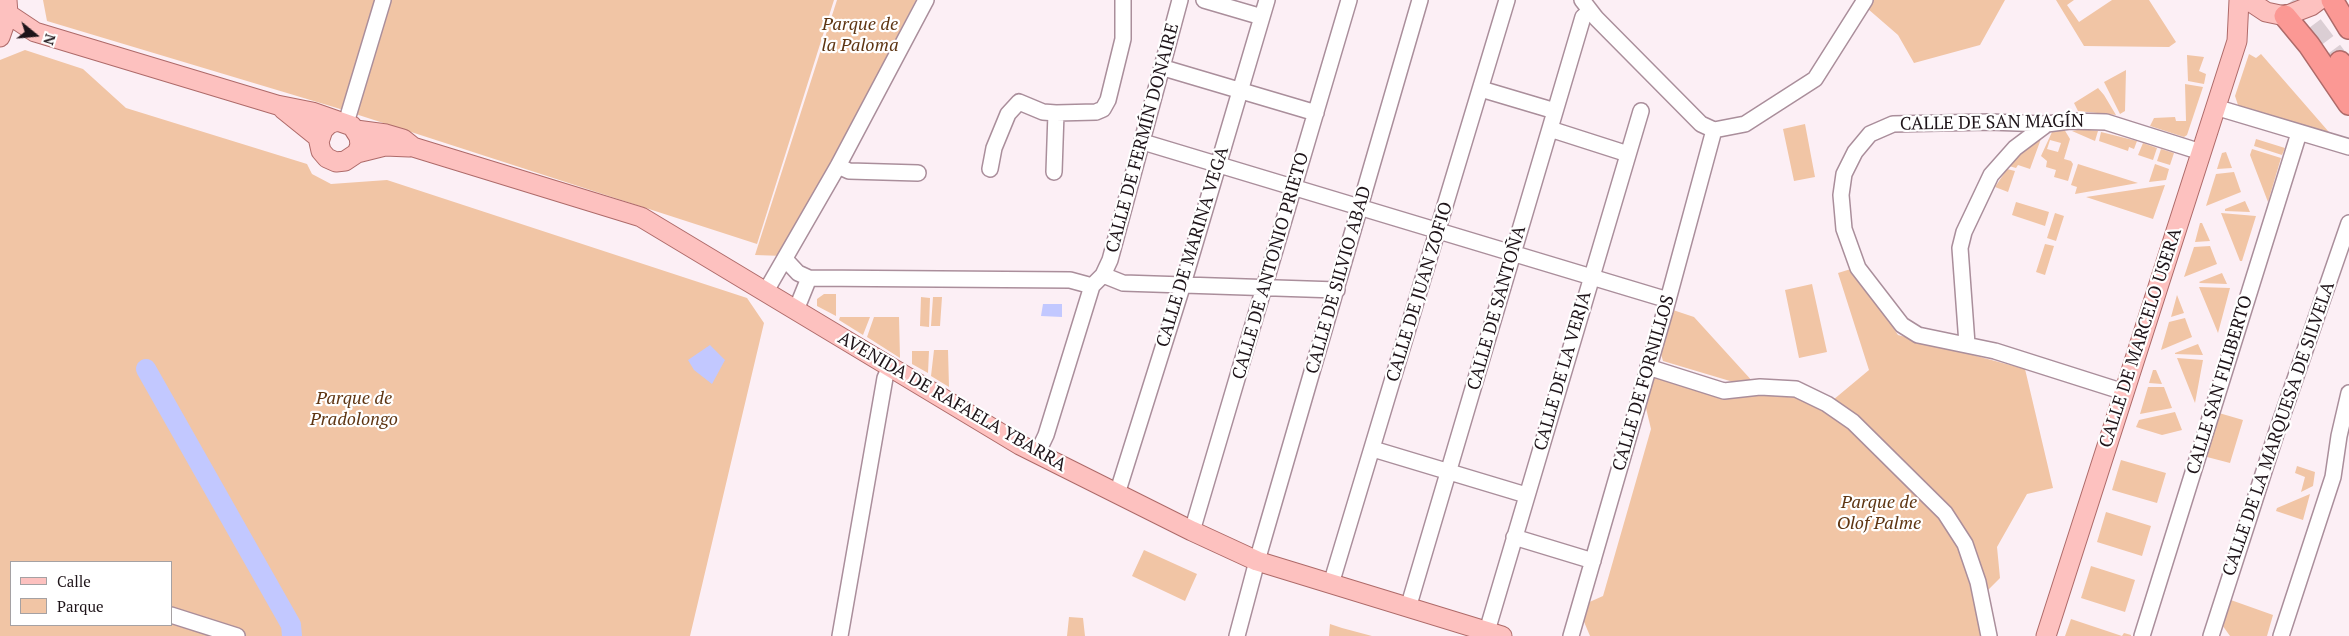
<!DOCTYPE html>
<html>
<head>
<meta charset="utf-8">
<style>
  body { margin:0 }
  #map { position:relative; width:2349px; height:636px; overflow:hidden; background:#fceff5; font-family:"PT Serif",serif }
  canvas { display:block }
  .legend { position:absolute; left:10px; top:561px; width:162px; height:65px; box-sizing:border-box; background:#fff; border:1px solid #a5a1a3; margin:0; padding:6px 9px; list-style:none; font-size:15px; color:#1e1419 }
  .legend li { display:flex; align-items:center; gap:10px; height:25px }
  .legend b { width:25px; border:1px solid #a5a1a3 }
  .north { position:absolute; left:10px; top:10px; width:50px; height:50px; -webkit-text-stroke:4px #fff; paint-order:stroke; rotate:107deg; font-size:14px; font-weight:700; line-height:20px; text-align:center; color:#1e1419 }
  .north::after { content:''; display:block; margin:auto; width:18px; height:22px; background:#1e1419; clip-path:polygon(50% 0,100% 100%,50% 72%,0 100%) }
</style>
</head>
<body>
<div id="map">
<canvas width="2349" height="636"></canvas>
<ul class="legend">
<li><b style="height:6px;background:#fdc1bf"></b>Calle</li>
<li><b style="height:14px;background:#f1c5a5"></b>Parque</li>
</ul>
<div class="north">N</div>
</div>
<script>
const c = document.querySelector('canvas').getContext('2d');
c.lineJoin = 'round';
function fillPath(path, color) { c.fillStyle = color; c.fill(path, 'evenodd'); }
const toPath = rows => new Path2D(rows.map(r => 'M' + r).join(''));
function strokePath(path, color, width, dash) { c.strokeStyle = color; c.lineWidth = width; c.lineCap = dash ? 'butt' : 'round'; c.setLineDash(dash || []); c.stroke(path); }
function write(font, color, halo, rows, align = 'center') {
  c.font = font + ' "PT Serif",serif'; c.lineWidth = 4.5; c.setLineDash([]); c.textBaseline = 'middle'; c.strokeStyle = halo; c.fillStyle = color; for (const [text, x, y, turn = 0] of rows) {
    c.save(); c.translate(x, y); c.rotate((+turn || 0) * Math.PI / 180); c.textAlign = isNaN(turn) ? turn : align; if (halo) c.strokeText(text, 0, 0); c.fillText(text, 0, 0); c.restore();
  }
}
fillPath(toPath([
  [43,0,834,0,757,244,337,108,47,21],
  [837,0,916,0,783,256,755,255],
  [1874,0,2005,0,1980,45,1914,63,1898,35,1868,9],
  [2056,0,2074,0,2067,5,2079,22,2112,0,2149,0,2176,42,2169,47,2084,46],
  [25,50,83,69,126,108,307,164,312,174,331,184,387,180,747,298,764,323,690,636,0,636,0,60],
  [11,562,171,562,171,625,11,625],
  [2249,54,2256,58,2261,54,2335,139,2239,108,2235,96],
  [2187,55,2204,57,2199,71,2206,74,2204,84,2188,81],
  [2126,70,2125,111,2120,114,2104,82],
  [2185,84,2203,87,2187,135,2184,137,2150,126,2154,118,2175,117,2176,121,2186,121],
  [2098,88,2104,95,2116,115,2078,111,2074,103],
  [1805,124,1815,177,1794,181,1783,129],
  [2064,129,2070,139,2064,159,2071,161,2073,164,2068,181,2054,177,2056,170,2046,167,2047,161,2041,156,2052,132],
  [2050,140,2061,143,2058,152,2047,149],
  [2082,129,2098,131,2095,141,2072,131],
  [2101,132,2137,141,2134,149,2129,147,2128,151,2099,141],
  [2042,136,2030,169,2018,165,2016,168,2009,166,2025,148],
  [2256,139,2285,148,2282,155,2254,146],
  [2143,143,2157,148,2153,160,2138,155],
  [2161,149,2174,153,2170,165,2157,161],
  [2252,149,2281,158,2268,202,2250,155],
  [2226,152,2232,168,2217,169,2222,153],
  [2078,164,2138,183,2075,194,2077,187,2071,185],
  [2155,164,2169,169,2166,180,2149,182],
  [2007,169,2015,171,2008,192,1995,187],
  [2234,172,2241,192,2206,206,2216,174],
  [2165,185,2153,219,2086,197],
  [2245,201,2250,212,2225,211,2225,209],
  [2016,202,2049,212,2045,226,2012,215],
  [2055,213,2064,216,2056,241,2047,238],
  [2221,213,2256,216,2242,261,2240,261],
  [2200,223,2202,223,2210,241,2195,242],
  [2045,244,2054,246,2045,275,2036,272],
  [2210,246,2217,264,2184,277,2194,247],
  [1854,268,1898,335,2025,369,2053,488,2027,494,1997,547,2000,578,1988,590,1980,621,1983,636,1590,636,1582,617,1585,604,1603,596,1651,429,1645,404,1652,375,1741,394,1833,400,1869,370,1838,273],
  [2222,273,2227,284,2200,283,2199,282],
  [1812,284,1827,352,1799,358,1785,290],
  [2199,287,2230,288,2218,333],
  [824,294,836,294,836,316,817,306,817,299],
  [2177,295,2184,313,2171,317],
  [921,297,930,298,929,327,920,326],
  [933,297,942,297,940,326,931,326],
  [1673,310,1694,317,1754,383,1740,384,1663,361,1661,354],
  [840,317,870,317,863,335,839,320],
  [874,317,899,317,900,358,867,337],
  [2185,318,2192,337,2161,350,2169,322],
  [2198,344,2203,355,2175,354,2175,353],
  [934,350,948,350,949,387,931,376],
  [912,351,929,351,928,373,912,364],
  [2177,358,2203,360,2195,403],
  [2153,370,2156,370,2162,384,2149,383],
  [2148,387,2164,387,2172,408,2140,414],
  [2175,412,2182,430,2162,435,2136,427,2139,420],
  [2219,413,2243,420,2230,463,2207,457],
  [2121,460,2166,473,2157,503,2112,490],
  [2297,466,2315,472,2313,486,2301,492,2305,477,2295,473],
  [2310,494,2303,520,2276,511,2277,508],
  [2106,512,2151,526,2142,556,2097,542],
  [1144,550,1197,574,1185,601,1132,576],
  [2091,566,2135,580,2125,612,2081,598],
  [2228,599,2273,615,2267,636,2230,636,2220,622],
  [1069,617,1083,618,1085,636,1067,636],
  [2071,619,2122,636,2124,633,2131,635,2131,636,2065,636],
  [1330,624,1342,628,1372,636,1329,636]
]), '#f1c5a5');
fillPath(toPath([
  [1043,304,1062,304,1062,317,1041,316],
  [710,345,725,360,712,384,694,370,688,360]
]), '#c2c8ff');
strokePath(toPath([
  [146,369,291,625,292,636]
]), '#c2c8ff', 20);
strokePath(toPath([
  [2293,0,2340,62]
]), '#dbced4', 21, [21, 11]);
const minor = toPath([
  [1204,0,1262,17],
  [1582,0,1596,18,1701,124,1714,130],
  [1164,68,1316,113],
  [1481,89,1555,111],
  [2215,107,2349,147],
  [346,123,383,0],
  [1550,129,1628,154],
  [1714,130,1745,124,1815,79,1865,0],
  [1143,142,1668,300],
  [838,166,849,171,918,173],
  [990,169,994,148,1008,114,1019,102,1043,112,1056,113,1096,112,1103,109,1108,100,1123,39,1123,0],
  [1054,172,1056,113],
  [785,259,798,273,809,278,1070,280,1092,286,1103,275,1123,283,1337,290],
  [1103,275,1110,260,1180,0],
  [766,291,838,166,926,0],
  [796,310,809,278],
  [1967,344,1960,248,1964,232,1991,175,2015,148,2047,124],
  [1648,367,1724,391,1760,387,1796,389,1827,404,1853,422,1945,513,1965,544,1978,582,1989,636],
  [2124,392,1995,351,1918,335,1902,325,1858,268,1844,229,1841,195,1844,174,1855,152,1870,134,1893,124,1989,122,2047,124,2070,121,2106,122,2201,152],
  [1373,449,1526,495],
  [1037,454,1046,435,1092,286],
  [1117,494,1183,284,1267,0],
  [1192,531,1349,0],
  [1514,537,1593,561],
  [1331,584,1507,0],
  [1408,608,1583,17,1590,11],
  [171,615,237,636],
  [1487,631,1641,111],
  [840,636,885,378,890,367],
  [1237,636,1257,561,1420,0],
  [1571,636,1665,311,1714,130],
  [2142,636,2299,133],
  [2211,636,2276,434,2349,223],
  [2281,636,2333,477,2339,436,2349,393]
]);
const major = toPath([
  [2248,0,2266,12,2285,16,2311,6,2319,0],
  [8,14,35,32,277,105,312,112,352,126,359,137,360,145,357,153,345,161,336,162,327,158,321,151,319,142,323,130,329,124,337,121],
  [0,37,8,14,7,0],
  [283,109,319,138],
  [356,130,386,134,403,139,413,147,641,217,1020,445,1192,531,1257,561,1502,636],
  [357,153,385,146,409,147],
  [2046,636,2237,41,2239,0]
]);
const highway = toPath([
  [2332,0,2349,28],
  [2285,16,2309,45,2349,104],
  [2340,62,2349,75]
]);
strokePath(minor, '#aa8e9b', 18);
strokePath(major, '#ae6a69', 21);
strokePath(highway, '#ae6a69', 24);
strokePath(minor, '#fff', 15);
strokePath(major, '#fdc1bf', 19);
strokePath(highway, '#fb9894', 21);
write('italic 18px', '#5e3512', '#fff', [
  ["Parque de",860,25],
  ["la Paloma",860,46],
  ["Parque de",354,399],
  ["Pradolongo",354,420],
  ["Parque de",1879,503],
  ["Olof Palme",1879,524]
]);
write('18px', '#1e1419', '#fff', [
  ["CALLE DE SAN MAGÍN",1992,123,-1],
  ["CALLE DE FERMÍN DONAIRE",1143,138,-75],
  ["CALLE DE MARINA VEGA",1193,247,-73],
  ["CALLE DE ANTONIO PRIETO",1271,266,-74],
  ["CALLE DE SILVIO ABAD",1339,280,-74],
  ["CALLE DE JUAN ZOFIO",1420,292,-73],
  ["CALLE DE SANTOÑA",1497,308,-74],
  ["CALLE DE MARCELO USERA",2141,338,-72],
  ["CALLE DE LA VERJA",1563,371,-74],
  ["CALLE DE FORNILLOS",1644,383,-74],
  ["CALLE SAN FILIBERTO",2220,385,-73],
  ["AVENIDA DE RAFAELA YBARRA",952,402,30],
  ["CALLE DE LA MARQUESA DE SILVELA",2279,429,-71]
]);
</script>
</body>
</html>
